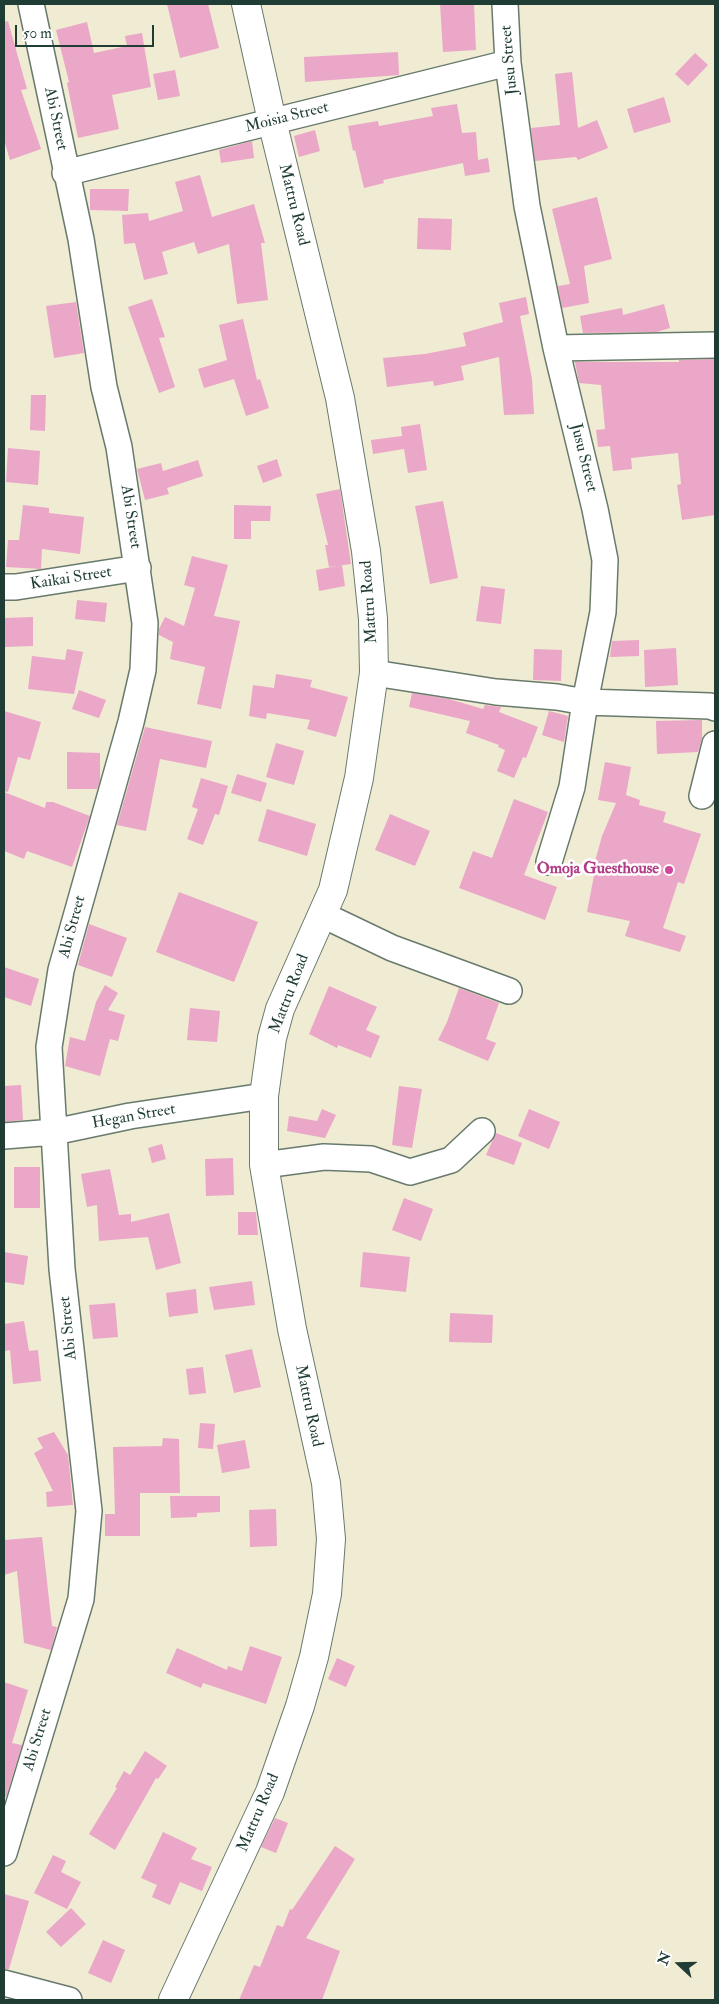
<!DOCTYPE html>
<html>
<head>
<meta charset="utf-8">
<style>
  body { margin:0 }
  #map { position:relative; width:719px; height:2004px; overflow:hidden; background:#f0ebd3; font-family:"IM FELL Double Pica",serif }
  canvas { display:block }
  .frame { position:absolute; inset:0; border:5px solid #1f3d34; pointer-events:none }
  .north { position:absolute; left:654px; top:1939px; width:50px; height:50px; -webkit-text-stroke:4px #fff; paint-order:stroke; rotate:291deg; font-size:14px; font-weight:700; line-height:20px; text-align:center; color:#1f3d34 }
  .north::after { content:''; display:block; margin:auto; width:18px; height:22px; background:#1f3d34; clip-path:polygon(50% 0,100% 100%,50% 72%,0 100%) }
  .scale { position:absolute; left:15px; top:25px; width:139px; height:22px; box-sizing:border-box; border:2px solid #1f3d34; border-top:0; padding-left:6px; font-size:15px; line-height:18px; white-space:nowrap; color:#1f3d34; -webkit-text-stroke:4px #fff; paint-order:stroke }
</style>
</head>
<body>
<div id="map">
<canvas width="719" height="2004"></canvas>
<div class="frame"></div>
<div class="north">N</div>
<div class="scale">50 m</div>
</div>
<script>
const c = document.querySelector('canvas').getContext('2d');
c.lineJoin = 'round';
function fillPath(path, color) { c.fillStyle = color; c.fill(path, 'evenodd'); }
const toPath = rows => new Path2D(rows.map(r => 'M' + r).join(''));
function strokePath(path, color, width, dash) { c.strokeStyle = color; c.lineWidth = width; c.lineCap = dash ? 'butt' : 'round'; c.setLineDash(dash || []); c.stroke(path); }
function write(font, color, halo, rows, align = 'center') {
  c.font = font + ' "IM FELL Double Pica",serif'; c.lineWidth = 5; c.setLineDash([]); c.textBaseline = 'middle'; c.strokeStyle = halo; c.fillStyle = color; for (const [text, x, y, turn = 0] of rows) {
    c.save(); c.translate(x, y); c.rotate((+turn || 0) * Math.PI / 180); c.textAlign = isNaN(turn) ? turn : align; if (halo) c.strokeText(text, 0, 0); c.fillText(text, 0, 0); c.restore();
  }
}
fillPath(toPath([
  [167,4,208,4,219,48,180,58],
  [440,4,474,4,476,50,443,52],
  [8,21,27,89,21,90,41,149,10,160,4,140,4,22],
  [87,22,94,53,127,46,125,36,142,33,151,87,112,95,119,129,78,138,67,83,69,82,56,30],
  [398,52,399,75,305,82,304,57],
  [695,53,708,65,688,86,675,74],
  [175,70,180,96,158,100,153,74],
  [572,72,578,128,597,120,608,148,578,160,576,157,535,161,531,128,560,125,555,74],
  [664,97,671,122,634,133,627,109],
  [457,104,462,133,476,132,478,160,488,158,490,172,465,176,463,163,383,180,384,183,364,188,355,150,353,151,348,126,378,121,379,126,433,116,431,108],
  [315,130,320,151,299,157,294,136],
  [252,141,254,158,221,163,219,150],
  [200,175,212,217,254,204,265,243,261,243,268,300,237,304,229,244,198,254,194,242,162,252,168,274,144,280,135,243,124,244,122,215,148,213,149,221,183,211,175,182],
  [90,189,129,189,128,211,90,210],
  [597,197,612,259,584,266,589,303,562,308,558,286,570,284,552,209],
  [418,218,452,219,451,250,417,249],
  [526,297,529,314,520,316,532,379,534,414,504,415,499,357,461,366,464,380,434,386,433,381,387,387,383,358,425,354,466,346,463,333,503,322,499,303],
  [152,299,165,337,159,338,175,387,159,393,128,307],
  [76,302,84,353,54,358,46,306],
  [664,304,670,328,657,332,583,333,580,316,622,308,623,315],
  [243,319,257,380,260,379,269,408,246,416,234,379,204,388,198,369,227,360,219,325],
  [715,359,715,515,682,520,677,485,681,484,678,453,631,458,632,469,613,471,610,446,598,447,596,430,605,429,601,385,579,383,575,362,679,362,679,360],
  [31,395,46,395,45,431,30,430],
  [420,424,427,470,408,473,404,449,373,454,371,440,402,436,401,427],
  [8,448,40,451,38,485,6,482],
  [277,459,282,476,263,483,257,466],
  [198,460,203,476,167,488,169,494,145,500,137,469,161,463,163,471],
  [340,489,351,564,329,567,325,545,328,545,316,494],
  [443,501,458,578,430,584,415,506],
  [23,505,49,508,49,513,84,517,80,554,42,549,41,569,6,567,8,540,19,540],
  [234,505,271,506,270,521,251,521,251,539,234,539],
  [192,556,228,565,214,616,240,621,221,709,197,704,205,667,170,659,173,642,159,635,159,629,165,617,184,626,195,588,184,585],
  [342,565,345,586,319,591,316,570],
  [481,586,505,589,501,624,476,621],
  [77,600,107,603,105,622,75,619],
  [33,617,33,646,4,647,4,618],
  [639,640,639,656,610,657,612,641],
  [676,648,678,685,645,687,644,650],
  [67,649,83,652,74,694,28,689,32,656,65,660],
  [534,649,562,650,561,681,533,680],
  [276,674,312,680,310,687,348,697,336,737,307,729,310,720,267,713,266,719,249,716,253,685,274,688],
  [79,690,106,700,99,718,72,709],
  [412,693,449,699,483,709,485,705,501,707,499,712,538,727,526,758,523,757,514,778,497,771,505,750,498,747,499,745,466,733,470,721,409,707],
  [4,711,41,722,30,760,18,757,8,792,4,791],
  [549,711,568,716,564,742,542,735],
  [702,720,702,738,698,752,657,754,656,721],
  [145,727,212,741,206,768,160,759,146,831,117,825],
  [276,743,304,751,294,785,266,777],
  [67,752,100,753,100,781,97,789,67,789],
  [605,762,631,767,626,795,640,800,639,805,666,812,663,822,701,834,684,884,678,882,663,928,686,936,680,952,625,936,630,921,587,912,596,865,594,865,602,836,616,803,598,800],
  [237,774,267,783,261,802,231,793],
  [201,778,228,786,219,815,215,814,203,845,187,839,198,809,192,807],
  [4,792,45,808,46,802,53,802,90,816,72,867,27,851,24,859,4,851],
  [514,799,548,812,524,875,557,887,545,920,459,888,473,851,492,858],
  [267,809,316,824,307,856,258,841],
  [390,814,430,831,415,866,375,850],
  [179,892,258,922,234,982,156,952],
  [89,924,127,938,112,977,78,965],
  [4,967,39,979,31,1006,4,997],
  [105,985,118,993,108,1010,125,1015,118,1041,110,1039,100,1076,65,1066,70,1037,85,1041,96,1002],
  [329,986,377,1007,366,1030,380,1036,371,1058,338,1045,337,1048,309,1034],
  [459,988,499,1003,486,1039,496,1043,488,1061,438,1040,447,1022],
  [190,1008,220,1011,217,1042,187,1040],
  [21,1085,23,1120,4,1122,4,1086],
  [399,1086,422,1089,412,1148,392,1145],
  [322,1109,336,1115,325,1138,287,1131,289,1116,317,1121],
  [529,1109,560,1122,549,1149,518,1136],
  [496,1133,522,1143,514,1165,486,1155],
  [162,1144,166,1159,152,1163,148,1148],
  [233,1158,234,1195,206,1196,205,1159],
  [14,1167,40,1167,40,1208,14,1208],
  [110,1169,119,1215,131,1214,131,1222,169,1213,181,1263,156,1270,148,1237,99,1241,97,1205,87,1207,81,1174],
  [404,1198,433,1209,421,1241,392,1230],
  [238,1212,256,1212,258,1235,238,1235],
  [4,1252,28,1256,24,1285,4,1282],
  [363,1252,410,1257,406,1292,360,1287],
  [252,1281,255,1305,214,1310,209,1287],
  [196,1289,198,1313,169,1317,166,1293],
  [115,1303,118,1337,93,1339,89,1305],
  [450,1313,493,1315,492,1343,449,1342],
  [24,1321,29,1351,38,1350,41,1381,13,1384,10,1350,5,1351,4,1324],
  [252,1349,261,1387,234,1393,225,1355],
  [203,1367,206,1393,189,1395,186,1369],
  [200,1423,215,1424,213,1449,198,1448],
  [54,1432,68,1455,73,1505,47,1507,46,1492,53,1491,34,1453,43,1448,37,1438],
  [163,1438,179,1439,180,1493,140,1493,140,1536,105,1536,105,1514,115,1514,113,1447,162,1446],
  [245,1440,250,1468,222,1473,217,1445],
  [170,1496,220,1496,220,1512,197,1513,197,1517,171,1518],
  [276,1509,277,1546,250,1547,249,1510],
  [42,1537,52,1626,57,1627,51,1650,24,1643,17,1571,4,1575,4,1540],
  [250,1646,282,1657,266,1704,203,1683,201,1688,166,1673,177,1648,227,1670,228,1666,242,1671],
  [337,1658,355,1666,346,1687,328,1679],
  [4,1682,28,1690,12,1743,22,1745,6,1797,4,1796],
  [145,1751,167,1766,158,1779,156,1778,115,1850,89,1834,117,1788,115,1787,124,1771,130,1775],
  [275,1818,288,1823,276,1853,261,1847],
  [163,1832,197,1848,191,1859,212,1867,202,1891,180,1882,170,1905,152,1897,157,1885,141,1878],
  [335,1846,355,1859,306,1938,340,1951,322,2000,239,2000,254,1965,260,1967,277,1925,283,1927,290,1909,292,1910],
  [53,1855,66,1861,61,1872,81,1882,67,1909,34,1893],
  [4,1894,29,1901,9,1969,4,1969],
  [71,1908,86,1924,61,1947,46,1932],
  [103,1940,125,1950,111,1983,88,1973]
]), '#eaa7c7');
const minor = toPath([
  [65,173,508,63],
  [556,348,715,345],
  [4,587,16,587,138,568],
  [374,673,496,692,557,697,585,702,603,612,605,560,595,509,556,348,527,206,508,63,505,4],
  [702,796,715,744],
  [549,862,572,787,585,702,710,706,715,708],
  [323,915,392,948,509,991],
  [4,1136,54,1132,130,1116,264,1096],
  [264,1165,324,1157,371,1159,410,1172,451,1160,482,1131],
  [4,1853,81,1599,89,1511,62,1269,49,1047,61,970,131,722,143,670,145,623,119,447,104,387,81,239,31,4],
  [4,1983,69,2000]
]);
const major = toPath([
  [173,2000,270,1792,300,1706,314,1657,327,1594,331,1539,326,1483,292,1329,264,1165,264,1096,272,1038,280,1009,333,890,359,778,374,673,373,619,366,551,340,398,272,121,246,4]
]);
strokePath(minor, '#687a6c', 28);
strokePath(major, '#687a6c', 30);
strokePath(minor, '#fff', 25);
strokePath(major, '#fff', 28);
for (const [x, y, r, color] of [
  [669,870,5,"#d1479c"]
]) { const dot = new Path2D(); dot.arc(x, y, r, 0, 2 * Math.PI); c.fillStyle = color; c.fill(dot); strokePath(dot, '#fff', 2); }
write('16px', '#1f3d34', '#fff', [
  ["Jusu Street",510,60,-95],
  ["Moisia Street",287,118,-14],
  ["Abi Street",55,119,78],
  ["Mattru Road",293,205,76],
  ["Jusu Street",583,458,76],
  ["Abi Street",130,517,81],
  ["Kaikai Street",71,579,-9],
  ["Mattru Road",370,602,-94],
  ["Abi Street",73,927,-75],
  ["Mattru Road",290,994,-69],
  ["Hegan Street",134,1117,-10],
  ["Abi Street",69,1328,-96],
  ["Mattru Road",308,1406,78],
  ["Abi Street",38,1740,-73],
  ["Mattru Road",259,1813,-67]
]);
write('bold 16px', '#b23c85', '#fff', [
  ["Omoja Guesthouse",659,870]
], 'right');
</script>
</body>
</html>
